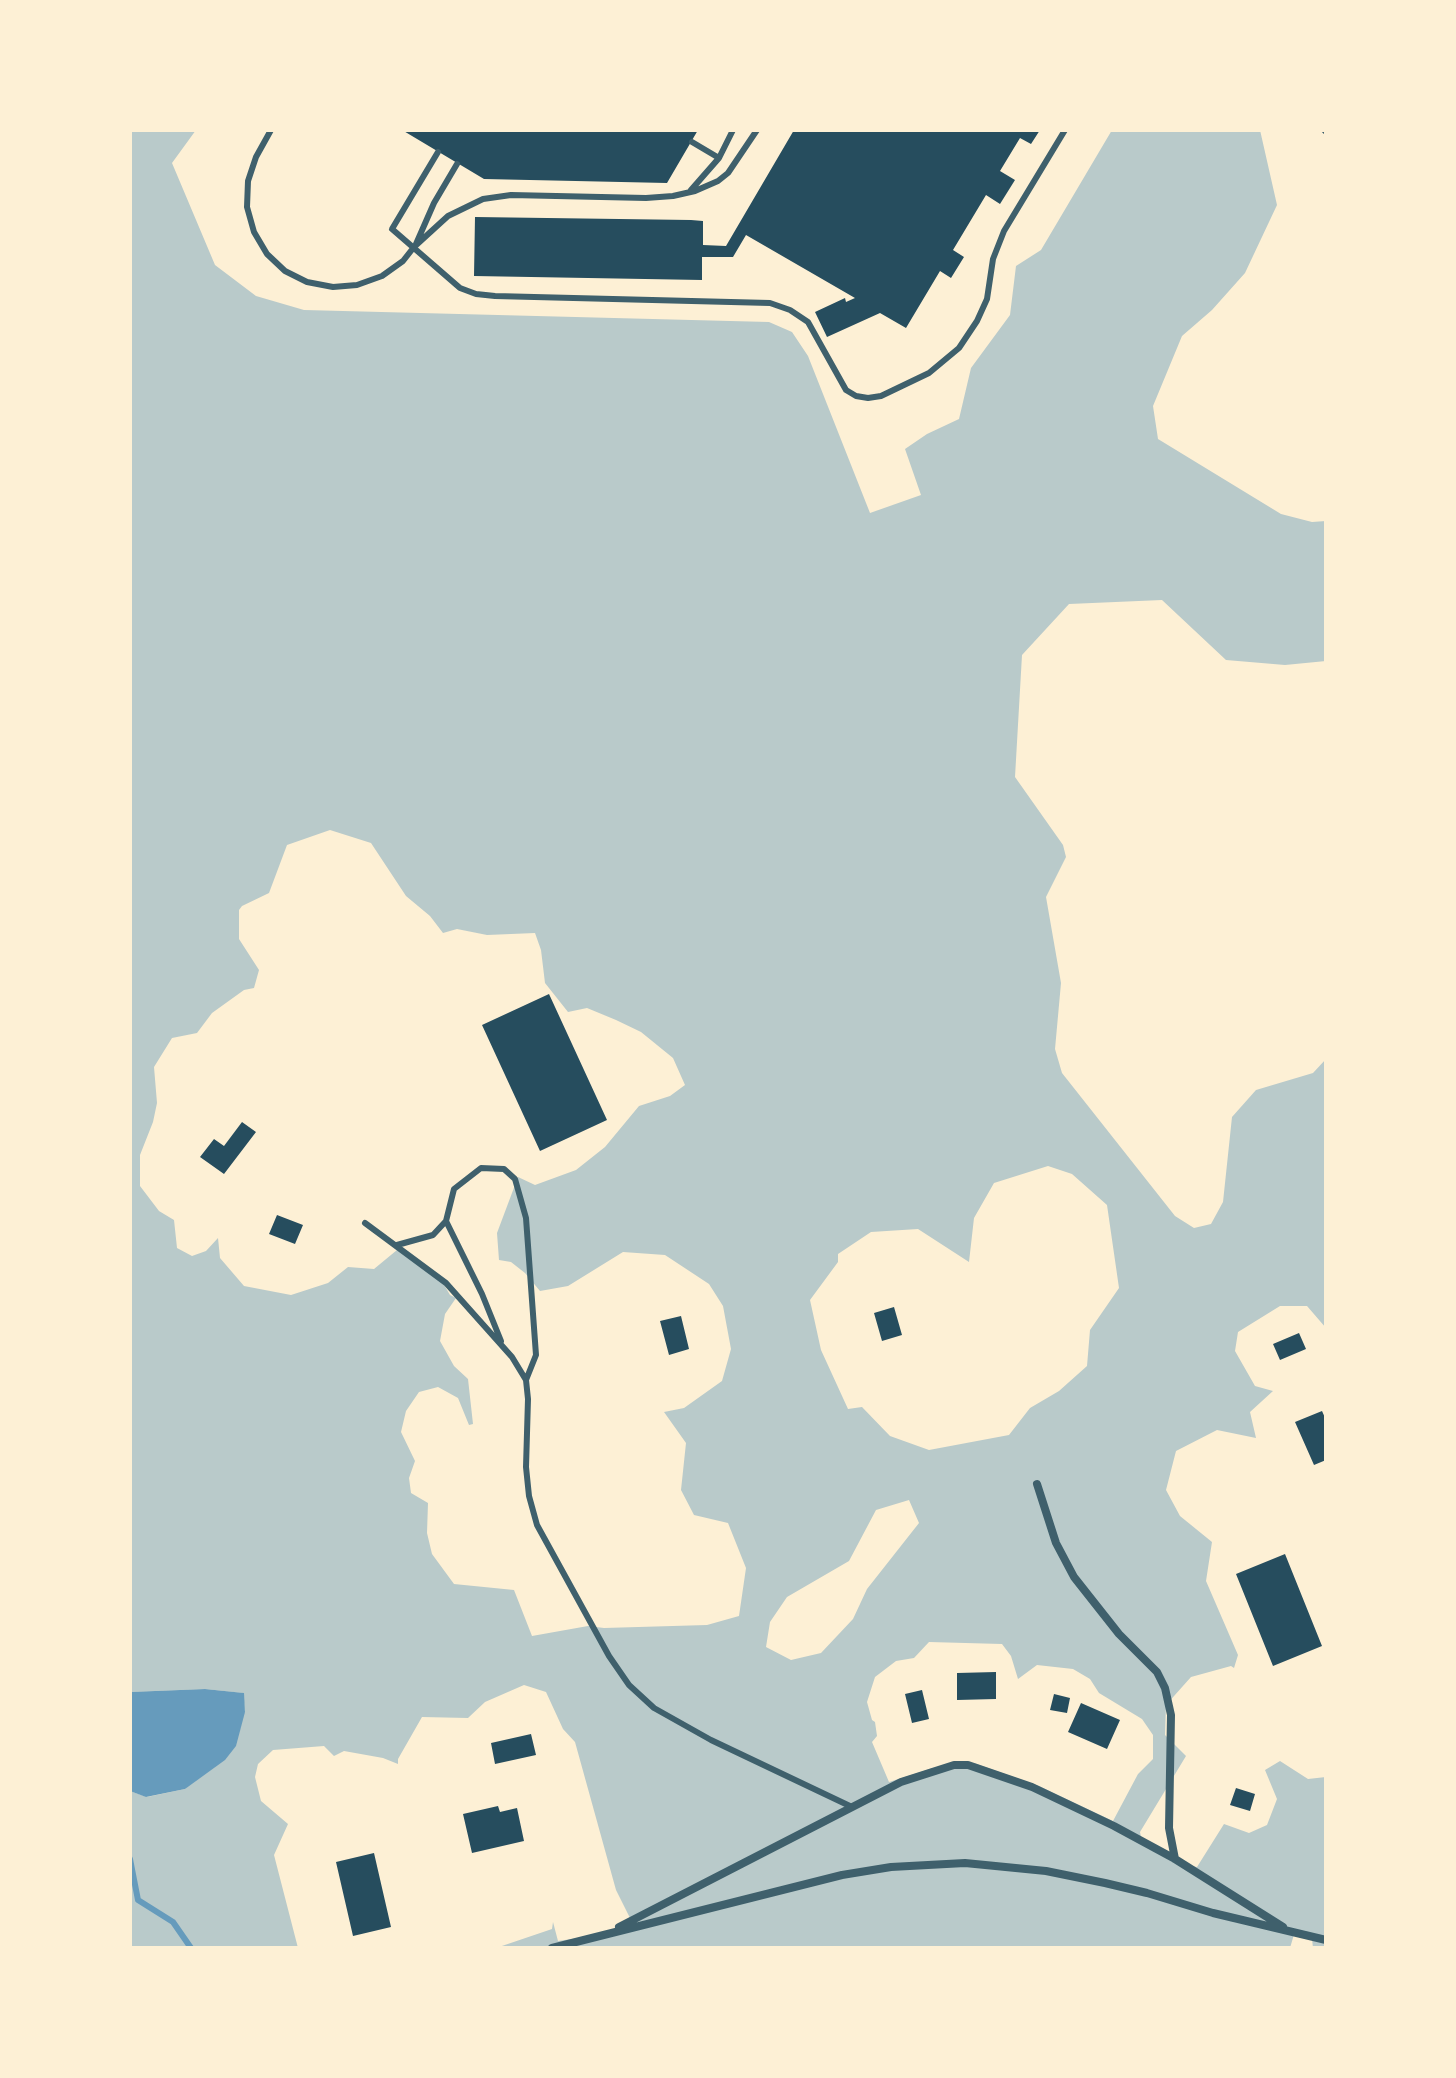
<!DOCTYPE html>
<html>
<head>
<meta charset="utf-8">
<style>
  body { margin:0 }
  #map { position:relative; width:1456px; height:2078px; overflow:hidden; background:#fdf0d5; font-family:Barlow,sans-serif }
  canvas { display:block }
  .frame { position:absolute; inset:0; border:132px solid #fdf0d5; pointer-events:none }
</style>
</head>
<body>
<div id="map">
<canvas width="1456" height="2078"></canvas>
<div class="frame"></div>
</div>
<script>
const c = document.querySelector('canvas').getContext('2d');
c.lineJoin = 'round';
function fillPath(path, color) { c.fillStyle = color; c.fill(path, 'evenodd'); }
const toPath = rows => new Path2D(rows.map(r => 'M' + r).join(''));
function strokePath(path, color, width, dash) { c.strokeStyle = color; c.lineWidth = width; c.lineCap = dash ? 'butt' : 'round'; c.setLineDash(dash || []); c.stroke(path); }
fillPath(toPath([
  [130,130,196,130,172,163,215,265,256,296,304,310,769,322,792,332,808,356,870,513,921,495,905,449,927,434,959,419,971,368,1010,315,1016,266,1041,250,1112,130,1260,130,1277,205,1245,273,1212,310,1182,336,1153,406,1158,439,1281,514,1312,522,1326,521,1326,661,1285,665,1226,660,1162,600,1069,604,1022,655,1015,777,1063,845,1066,857,1046,897,1061,983,1055,1049,1062,1073,1175,1216,1194,1228,1211,1224,1223,1202,1232,1117,1256,1090,1313,1073,1326,1059,1326,1328,1307,1306,1280,1306,1238,1332,1235,1351,1255,1386,1273,1391,1250,1412,1256,1438,1217,1430,1176,1451,1166,1490,1180,1516,1212,1542,1206,1581,1238,1655,1234,1668,1231,1666,1191,1677,1166,1705,1165,1735,1186,1756,1140,1832,1141,1837,1190,1866,1197,1867,1224,1824,1249,1833,1267,1825,1277,1799,1265,1770,1280,1761,1308,1779,1326,1777,1326,1948,1313,1948,1312,1939,1295,1931,1290,1948,496,1948,552,1929,553,1922,558,1941,592,1936,624,1926,631,1920,616,1890,575,1742,563,1729,546,1692,524,1685,485,1702,468,1718,422,1717,398,1759,398,1764,383,1758,344,1751,334,1756,324,1746,273,1750,258,1764,255,1777,261,1801,288,1824,274,1855,298,1948,130,1948,130,1791,147,1797,185,1789,245,1712,243,1693,205,1689,130,1692],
  [330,830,371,843,406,896,430,916,443,933,457,929,487,935,535,933,541,950,545,983,568,1012,587,1008,616,1020,641,1032,673,1058,685,1085,670,1096,639,1106,605,1147,576,1170,535,1185,518,1177,497,1233,499,1260,511,1262,525,1273,540,1291,568,1286,623,1252,665,1255,709,1284,723,1306,731,1349,722,1381,684,1408,664,1412,686,1443,681,1490,694,1515,728,1523,746,1568,739,1616,707,1625,604,1628,588,1626,532,1636,514,1590,454,1584,432,1554,427,1533,428,1503,411,1493,409,1478,415,1461,401,1432,406,1411,419,1392,438,1387,458,1398,469,1425,473,1424,468,1379,454,1366,440,1341,445,1314,456,1298,450,1295,440,1278,397,1250,374,1269,348,1267,328,1283,291,1295,244,1286,220,1258,218,1238,206,1251,192,1256,177,1248,174,1220,159,1211,140,1186,140,1155,153,1122,157,1103,154,1067,172,1038,197,1033,212,1013,244,990,254,988,259,970,239,939,239,910,242,906,269,893,287,845],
  [1048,1166,1072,1174,1107,1205,1119,1288,1090,1330,1087,1366,1059,1391,1030,1408,1009,1435,929,1450,890,1436,862,1407,848,1409,821,1350,810,1300,838,1262,838,1254,871,1232,918,1229,969,1262,974,1218,994,1183],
  [909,1500,919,1523,867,1589,853,1619,821,1653,791,1660,766,1647,770,1622,787,1597,849,1561,876,1510],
  [929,1642,1002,1644,1011,1656,1018,1679,1037,1665,1073,1669,1090,1679,1099,1693,1142,1719,1153,1735,1153,1759,1138,1774,1113,1821,1039,1786,974,1763,933,1768,889,1782,872,1742,877,1736,875,1722,872,1720,867,1702,875,1677,896,1661,914,1658]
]), '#b9caca');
fillPath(toPath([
  [205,1689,244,1693,245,1712,236,1746,225,1760,185,1789,146,1797,130,1791,130,1692]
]), '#669bbc');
strokePath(toPath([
  [130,1859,138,1900,173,1922,191,1948]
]), '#669bbc', 6);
fillPath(toPath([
  [402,130,698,130,667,183,484,179],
  [794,130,1040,130,1031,144,1020,138,1000,171,1015,180,1000,204,986,195,953,250,964,257,951,278,940,271,906,328,880,313,827,337,815,312,845,298,846,302,855,298,746,235,733,257,702,257,702,280,474,276,475,217,691,220,703,221,703,245,726,246],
  [549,994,607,1120,540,1151,482,1025],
  [242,1122,256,1132,224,1174,200,1157,214,1139,224,1146],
  [277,1215,303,1225,295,1244,269,1234],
  [894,1307,902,1335,882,1341,874,1313],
  [681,1316,689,1349,669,1355,660,1321],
  [1299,1333,1306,1349,1280,1360,1273,1344],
  [1322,1411,1326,1420,1326,1460,1314,1465,1295,1422],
  [1285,1554,1322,1646,1273,1666,1236,1574],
  [996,1672,996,1699,957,1700,957,1673],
  [922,1690,929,1719,912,1723,905,1694],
  [1054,1694,1070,1698,1067,1713,1050,1710],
  [1081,1703,1120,1720,1107,1749,1068,1732],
  [531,1734,536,1755,495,1764,491,1743],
  [1236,1788,1255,1794,1250,1811,1230,1805],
  [498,1806,500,1812,517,1808,524,1841,472,1853,463,1814],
  [374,1853,391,1927,353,1936,336,1862]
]), '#264d5e');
strokePath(toPath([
  [271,130,256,157,248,181,247,207,254,232,267,254,285,271,307,282,333,287,357,285,382,276,403,261,414,247,448,216,483,199,511,195,646,198,673,196,695,191,718,181,728,173,757,130],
  [1324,130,1326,132],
  [692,142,719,158],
  [438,152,392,229,460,288,476,294,495,296,770,303,790,310,808,322,846,390,856,396,868,398,881,396,929,373,959,348,977,321,987,299,993,259,1004,231,1065,130],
  [691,190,719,158,733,130],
  [416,244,434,203,457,164],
  [446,1221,482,1294,501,1341],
  [365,1223,446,1283,512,1357,526,1380,528,1399,526,1467,529,1496,537,1525,609,1656,629,1685,654,1708,711,1740,852,1807],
  [397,1245,433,1235,446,1221,454,1189,481,1168,504,1169,515,1179,526,1218,536,1355,526,1380]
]), '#3f606c', 6);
strokePath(toPath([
  [1037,1484,1056,1543,1074,1577,1119,1634,1157,1672,1165,1688,1171,1715,1169,1828,1175,1859],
  [619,1927,901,1782,954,1765,968,1765,1032,1787,1114,1826,1175,1859,1283,1927],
  [552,1948,842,1875,891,1867,965,1863,1046,1871,1105,1883,1147,1893,1213,1913,1326,1940]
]), '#3f606c', 8);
</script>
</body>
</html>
